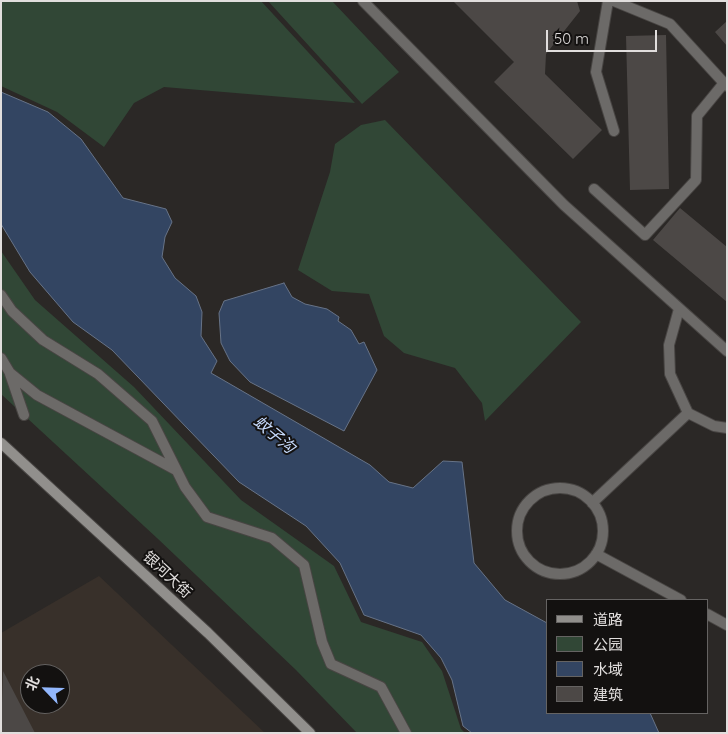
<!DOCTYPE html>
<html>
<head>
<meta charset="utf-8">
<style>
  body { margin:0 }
  #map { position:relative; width:728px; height:734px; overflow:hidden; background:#2b2826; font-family:Quicksand,"Noto Sans SC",sans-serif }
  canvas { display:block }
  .frame { position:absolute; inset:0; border:2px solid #e1dedd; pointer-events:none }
  .legend { position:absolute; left:546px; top:599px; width:162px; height:115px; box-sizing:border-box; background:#131110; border:1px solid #656362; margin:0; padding:6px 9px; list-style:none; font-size:15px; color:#e1dedd }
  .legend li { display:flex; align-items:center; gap:10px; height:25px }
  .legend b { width:25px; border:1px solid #656362 }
  .north { position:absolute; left:20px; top:664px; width:50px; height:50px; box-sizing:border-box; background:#131110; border:1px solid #656362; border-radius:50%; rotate:294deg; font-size:14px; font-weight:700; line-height:20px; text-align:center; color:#e1dedd }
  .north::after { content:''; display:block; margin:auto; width:18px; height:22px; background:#92b7fd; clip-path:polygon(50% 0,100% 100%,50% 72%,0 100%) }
  .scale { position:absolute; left:546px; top:30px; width:111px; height:22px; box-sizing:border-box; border:2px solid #e1dedd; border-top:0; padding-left:6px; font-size:15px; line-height:18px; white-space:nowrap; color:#e1dedd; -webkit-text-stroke:4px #131110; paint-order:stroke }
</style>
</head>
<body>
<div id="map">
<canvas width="728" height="734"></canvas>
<div class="frame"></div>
<ul class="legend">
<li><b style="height:6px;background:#918f8c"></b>道路</li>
<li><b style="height:14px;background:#314736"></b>公园</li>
<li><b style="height:14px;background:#334562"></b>水域</li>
<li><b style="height:14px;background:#4c4846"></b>建筑</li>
</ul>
<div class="north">北</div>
<div class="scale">50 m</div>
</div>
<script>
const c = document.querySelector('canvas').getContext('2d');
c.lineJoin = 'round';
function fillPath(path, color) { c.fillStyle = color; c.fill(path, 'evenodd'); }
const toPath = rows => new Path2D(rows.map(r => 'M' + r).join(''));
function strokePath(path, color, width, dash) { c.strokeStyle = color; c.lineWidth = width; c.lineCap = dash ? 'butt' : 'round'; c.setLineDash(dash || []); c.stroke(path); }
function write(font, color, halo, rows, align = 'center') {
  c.font = font + ' Quicksand,"Noto Sans SC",sans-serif'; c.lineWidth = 4; c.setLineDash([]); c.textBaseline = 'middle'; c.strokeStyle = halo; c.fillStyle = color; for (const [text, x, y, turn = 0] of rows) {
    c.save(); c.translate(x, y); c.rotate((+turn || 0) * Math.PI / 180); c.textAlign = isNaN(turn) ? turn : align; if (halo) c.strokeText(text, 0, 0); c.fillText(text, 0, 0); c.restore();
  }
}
fillPath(toPath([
  [99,576,265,733,1,733,1,633],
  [30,674,60,674,60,704,30,704]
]), '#38302a');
fillPath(toPath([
  [1,1,261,1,355,103,164,87,134,103,104,147,57,112,1,86],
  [268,1,332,1,399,72,362,104],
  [385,120,581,322,485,421,482,403,455,368,404,353,384,336,369,294,332,291,298,270,330,172,335,144,361,125],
  [1,251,35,300,134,387,241,500,334,566,361,622,422,642,442,671,461,729,465,733,357,733,296,670,157,538,1,394]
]), '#314736');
const water = toPath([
  [1,92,48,112,81,139,123,198,166,209,172,222,165,237,162,257,175,278,196,296,202,312,201,336,217,361,211,373,370,465,389,482,413,488,443,461,462,462,474,563,505,600,547,623,547,713,650,713,659,733,472,733,463,726,452,680,441,658,421,635,364,615,340,563,306,526,239,482,112,350,73,322,30,272,1,224,1,92],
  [284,283,292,297,305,304,327,309,339,317,338,321,351,330,359,344,364,342,377,370,344,431,250,382,230,361,221,343,219,313,224,301,284,283]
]);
fillPath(water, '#334562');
strokePath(water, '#677387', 1);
fillPath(toPath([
  [453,1,577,1,580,11,546,54,545,74,602,130,573,159,494,82,514,62],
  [727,21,727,46,715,32],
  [666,35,669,189,630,190,626,36],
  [680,208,727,247,727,302,653,240],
  [3,671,35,733,1,733]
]), '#4c4846');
const minor = toPath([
  [608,1,596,72,614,131],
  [614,1,670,24,724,83],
  [594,189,645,235,696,180,697,116,724,83,727,86],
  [1,295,12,311,43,340,98,374,152,421,185,487,207,517,272,538,304,565,322,642,331,664,381,687,406,733],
  [1,358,10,373,37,395,176,470],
  [10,374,24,415],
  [688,413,714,426,727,428],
  '517 531a43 43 0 1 1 86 0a43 43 0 1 1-86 0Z',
  [592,503,688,413,670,374,669,345,679,309],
  [596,554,681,600],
  [707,614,727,625]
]);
const tertiary = toPath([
  [363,1,564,205,727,351]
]);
const secondary = toPath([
  [1,443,208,633,310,733]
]);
strokePath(minor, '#484543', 12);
strokePath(tertiary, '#484543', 12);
strokePath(secondary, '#484543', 12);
strokePath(minor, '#6c6a68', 10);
strokePath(tertiary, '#6c6a68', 10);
strokePath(secondary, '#918f8c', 10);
write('15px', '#e1dedd', '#131110', [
  ["银河大街",167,575,43]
]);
write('italic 16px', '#c7dbfd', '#131110', [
  ["蚊子沟",274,435,40]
]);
</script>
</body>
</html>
